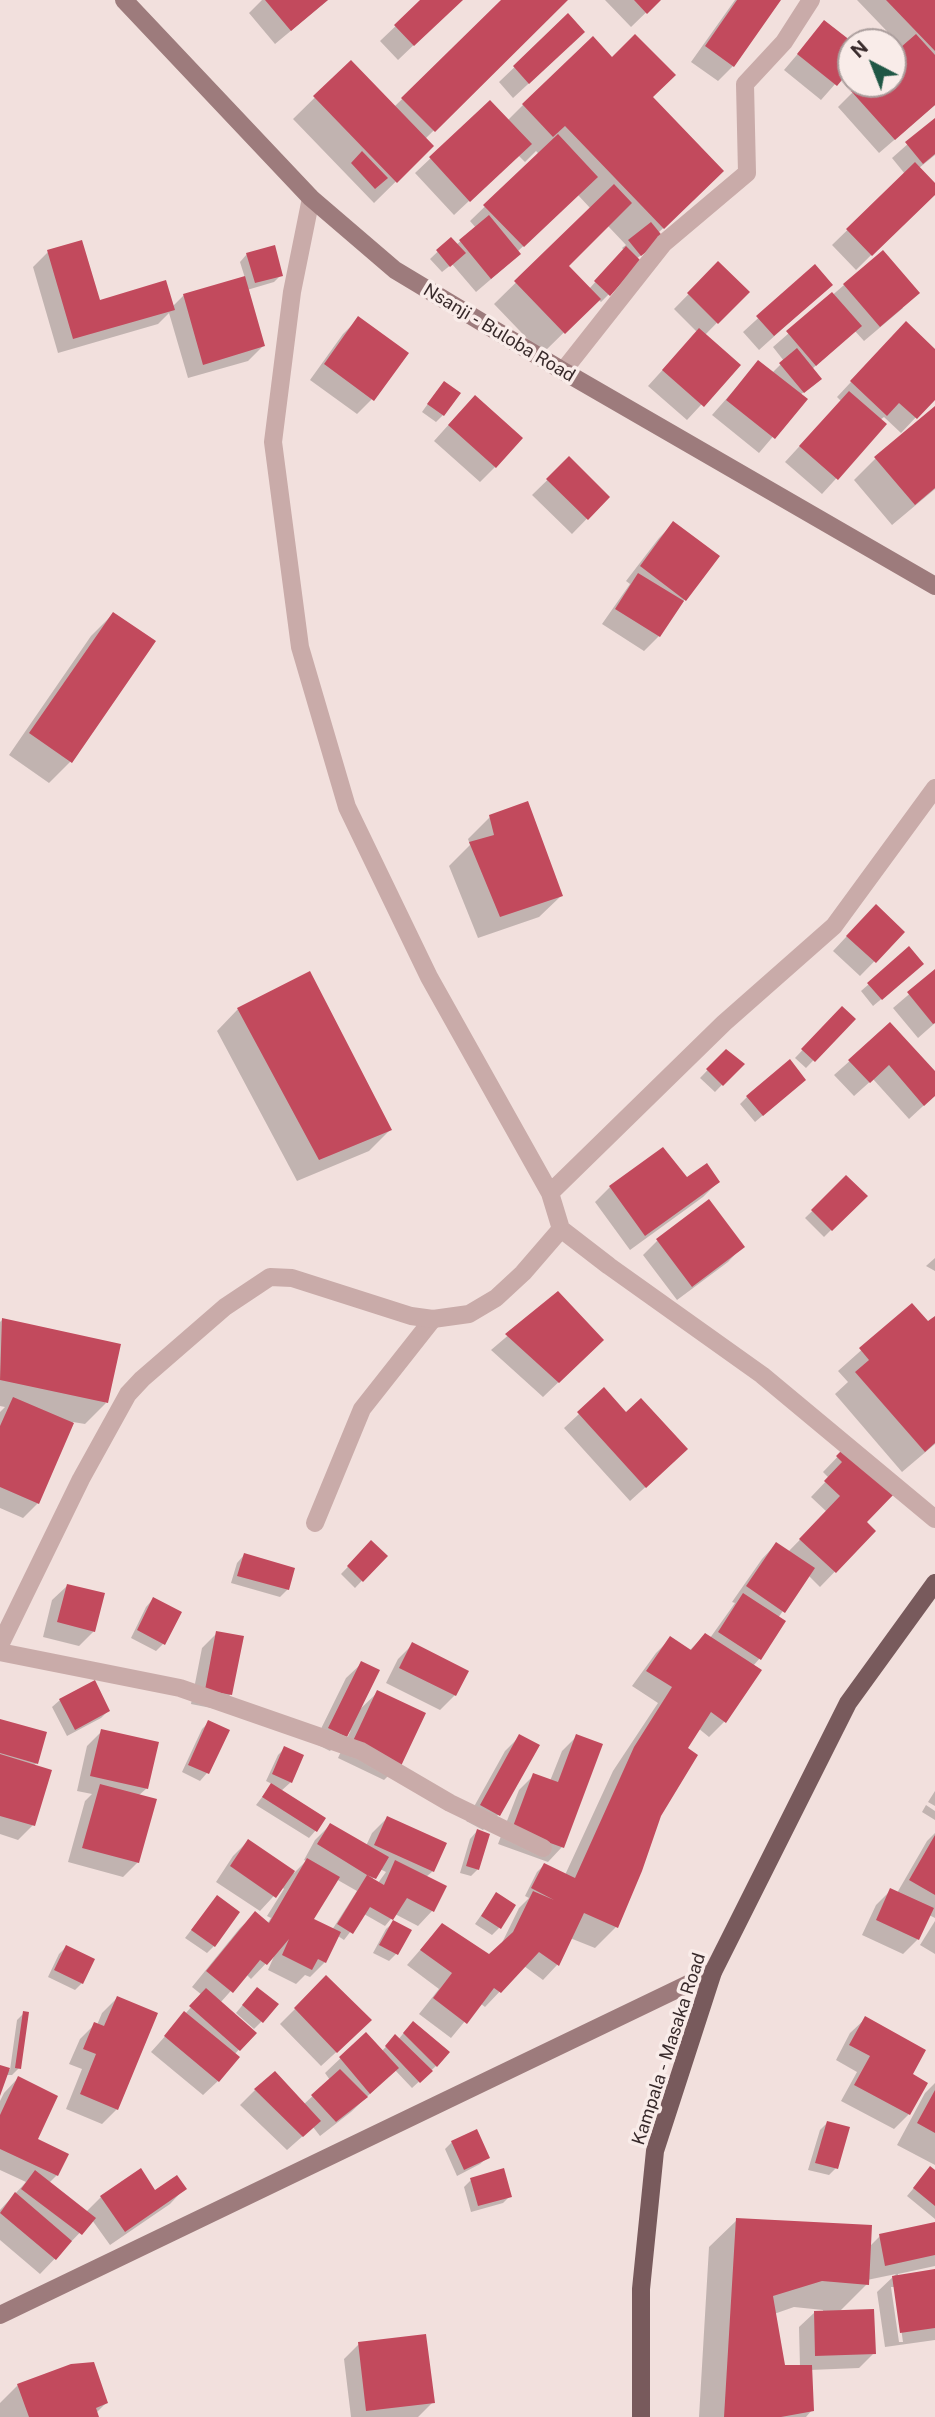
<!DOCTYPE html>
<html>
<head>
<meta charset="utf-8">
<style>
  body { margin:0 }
  #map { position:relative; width:935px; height:2417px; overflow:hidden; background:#f2e0dd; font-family:"Public Sans",sans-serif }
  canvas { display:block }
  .north { position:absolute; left:837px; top:28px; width:70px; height:70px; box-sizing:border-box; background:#f9ece9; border:2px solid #ab9e9d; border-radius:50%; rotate:318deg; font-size:19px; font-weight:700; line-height:28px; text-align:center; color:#37292a }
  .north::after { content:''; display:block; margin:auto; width:24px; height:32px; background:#1f5745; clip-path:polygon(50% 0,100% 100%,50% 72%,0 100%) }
</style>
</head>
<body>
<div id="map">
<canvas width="935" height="2417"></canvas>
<div class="north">N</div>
</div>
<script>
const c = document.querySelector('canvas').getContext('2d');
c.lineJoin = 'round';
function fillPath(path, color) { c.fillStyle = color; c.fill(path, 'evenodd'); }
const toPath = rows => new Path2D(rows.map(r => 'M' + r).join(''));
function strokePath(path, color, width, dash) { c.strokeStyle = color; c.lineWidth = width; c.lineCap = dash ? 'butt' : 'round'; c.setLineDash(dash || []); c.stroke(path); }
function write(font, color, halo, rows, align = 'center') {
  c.font = font + ' "Public Sans",sans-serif'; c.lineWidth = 7; c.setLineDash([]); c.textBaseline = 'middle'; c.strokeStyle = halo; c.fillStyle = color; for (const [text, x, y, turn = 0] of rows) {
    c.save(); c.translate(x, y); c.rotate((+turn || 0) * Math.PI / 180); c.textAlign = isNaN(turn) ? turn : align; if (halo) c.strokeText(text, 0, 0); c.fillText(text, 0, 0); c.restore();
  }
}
fillPath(toPath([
  [262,0,328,0,275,44,249,13],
  [423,0,461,0,398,60,380,41],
  [503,0,566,0,425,139,432,146,374,203,293,119,351,62,394,107],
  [605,0,659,0,631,27],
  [735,0,779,0,733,66,718,81,691,62],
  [857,0,935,0,935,105,879,153,838,107,861,84,893,84,903,48],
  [568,16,568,47,513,98,499,82],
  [825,22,851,43,851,66,821,100,784,70],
  [651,97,695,198,658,233,655,245,636,259,639,261,608,295,601,302,598,299,542,354,494,304,591,209,578,195,517,252,519,254,504,268,476,292,452,264,442,272,430,259,451,239,456,245,476,228,470,221,539,154,536,151,525,162,518,155,454,215,415,173,490,102,507,121,523,105],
  [608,226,626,245,622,248,624,250,589,289,567,266],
  [935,120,935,155,919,168,935,185,935,192,856,270,832,245,905,174,892,158],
  [48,252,99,302,172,307,184,295,245,278,240,262,247,254,281,275,274,282,247,290,263,346,248,361,188,378,169,313,158,324,58,353,33,267],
  [718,264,747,292,704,336,738,365,687,420,648,386,697,332,674,309],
  [814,267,831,285,759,350,743,332],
  [844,285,903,308,864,341,855,331,812,369,813,385,800,395,805,399,759,453,712,415,759,362,772,373,784,361,773,347],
  [358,319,372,399,357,414,310,380,343,334],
  [892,338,935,351,935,397,901,433,884,417,880,420,885,425,822,494,785,462,841,401,837,397],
  [437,391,443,415,436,422,422,412],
  [935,408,935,489,892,525,854,480,875,459],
  [460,412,495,467,480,482,434,441],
  [569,459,608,497,572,534,532,495],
  [674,523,685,599,659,636,644,651,602,624,630,584,626,581,659,538],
  [113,614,71,761,49,783,9,755,91,636],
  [490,817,561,896,539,917,478,938,449,866,470,845,468,839],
  [861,921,903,932,860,976,833,951],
  [909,949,915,971,873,1006,861,991],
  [935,972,935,1023,918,1038,893,1008],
  [842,1008,853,1019,806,1068,795,1058],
  [238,1009,390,1130,369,1151,297,1181,217,1031],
  [890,1025,935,1074,935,1095,909,1119,873,1079,854,1096,834,1075],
  [726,1051,742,1064,715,1092,700,1078],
  [797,1086,755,1122,740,1104,747,1097],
  [685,1177,718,1182,703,1197,630,1250,595,1202,610,1187],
  [846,1178,865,1196,824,1237,805,1218],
  [657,1241,742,1247,728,1262,677,1300,643,1255],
  [935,1258,935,1271,926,1266],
  [558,1293,587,1355,543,1397,491,1350],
  [912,1305,928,1324,935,1318,935,1444,902,1472,835,1394,848,1382,838,1371],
  [2,1320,106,1403,85,1424,73,1422,38,1503,23,1518,0,1508,0,1412,5,1407,0,1406,0,1322],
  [579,1414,626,1414,671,1464,630,1501,564,1428],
  [846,1448,864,1522,874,1531,820,1587,808,1575,778,1618,760,1658,753,1666,759,1670,724,1722,709,1737,698,1728,686,1747,616,1927,595,1948,570,1938,557,1965,543,1980,524,1966,485,2007,480,2003,451,2038,419,2014,439,1989,407,1965,442,1925,490,1957,500,1947,519,1908,529,1898,525,1896,537,1872,544,1865,565,1875,613,1771,658,1703,632,1686,656,1653,671,1638,689,1651,705,1635,710,1638,735,1603,732,1602,762,1559,776,1544,788,1552,827,1512,811,1497,829,1478,823,1472],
  [371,1543,385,1556,355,1588,341,1574],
  [244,1555,288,1589,280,1597,231,1583,237,1563],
  [67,1586,94,1631,79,1646,43,1637,52,1600],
  [153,1599,163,1644,156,1651,131,1638,146,1607],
  [217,1633,231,1694,216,1709,191,1704,202,1648],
  [413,1644,455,1695,440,1710,386,1683,398,1659],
  [361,1664,358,1711,378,1692,399,1765,384,1780,338,1758,351,1730,330,1751,314,1743,346,1678],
  [94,1683,108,1711,101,1718,67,1736,52,1707,60,1700],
  [0,1720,37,1763,33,1766,33,1825,18,1840,0,1834],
  [209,1722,227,1731,207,1773,200,1781,182,1772,202,1729],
  [102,1731,147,1788,138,1796,138,1862,123,1877,68,1862,85,1801,92,1794,77,1791,87,1746],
  [520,1736,498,1815,483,1830,466,1821,505,1751],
  [577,1736,562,1847,548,1862,498,1844,519,1790,534,1775,550,1781,562,1751],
  [285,1748,291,1782,281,1791,316,1830,309,1838,256,1805,272,1784,266,1781,278,1755],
  [935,1791,935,1806,928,1802],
  [926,1805,935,1811,935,1820,922,1812],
  [387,1818,433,1871,426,1877,432,1911,418,1926,395,1914,385,1926,364,1914,344,1940,338,1936,325,1962,310,1977,305,1975,296,1984,268,1970,275,1954,251,1979,246,1974,220,2003,254,2033,234,2055,218,2081,203,2095,151,2052,202,1995,192,1987,240,1928,255,1914,267,1924,271,1918,267,1916,284,1889,282,1887,260,1911,216,1882,233,1856,248,1841,294,1873,306,1861,304,1860,315,1840,330,1825,366,1846,372,1833],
  [380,1869,386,1872,378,1883,372,1880],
  [336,1879,357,1891,332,1930,311,1920],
  [477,1831,478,1869,471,1876,460,1873,470,1839],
  [935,1833,935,1918,929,1915,918,1939,903,1954,862,1935,876,1905,891,1890,897,1893,927,1841],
  [496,1894,499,1928,492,1935,475,1924],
  [217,1897,214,1946,207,1953,185,1938],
  [935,1921,935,1954,920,1945],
  [394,1922,396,1954,389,1961,373,1953,386,1929],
  [66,1947,82,1983,75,1990,48,1977,59,1954],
  [326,1978,355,2035,321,2066,280,2024],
  [250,1996,262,2021,254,2029,236,2013],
  [117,1998,117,2109,102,2124,66,2109,82,2069,69,2064,80,2039,95,2024,97,2025,102,2013],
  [24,2013,19,2068,12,2075,6,2075,0,2091,0,2067,10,2070,17,2020],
  [865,2019,910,2075,909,2114,894,2129,841,2101,857,2072,836,2060,850,2033],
  [406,2030,448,2052,436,2066,412,2088,395,2070,351,2112,320,2136,313,2127,287,2150,240,2105,255,2090,303,2105,330,2080,325,2073,366,2034,382,2051,395,2037,398,2040],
  [18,2078,36,2140,57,2175,49,2183,86,2212,101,2197,184,2189,170,2204,110,2245,92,2220,40,2274,0,2240,0,2210,26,2182,0,2170,0,2101,4,2093],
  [935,2083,935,2165,897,2145,925,2093],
  [827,2123,836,2168,829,2175,808,2170,820,2130],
  [452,2142,488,2157,480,2164,457,2176,445,2149],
  [935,2172,935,2219,907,2196,924,2176],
  [471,2180,510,2196,503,2203,471,2212,464,2187],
  [737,2220,869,2247,880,2236,935,2224,935,2266,898,2274,898,2277,935,2271,935,2340,885,2347,877,2292,896,2274,867,2280,867,2284,839,2312,874,2353,859,2368,810,2370,812,2410,806,2417,699,2417,709,2247],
  [891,2287,895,2287,903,2342,899,2342],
  [794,2307,823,2310,823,2313,814,2313,799,2327,800,2367,784,2367,774,2314],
  [359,2344,433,2402,418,2417,351,2417,344,2359],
  [18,2385,106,2403,96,2413,97,2417,0,2417,0,2403]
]), '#0003');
fillPath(toPath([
  [265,0,328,0,291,31],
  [420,0,463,0,414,46,394,25],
  [501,0,568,0,435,132,401,98],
  [634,0,661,0,647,14],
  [737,0,781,0,734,67,705,46],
  [886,0,935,0,935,51],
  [568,13,585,32,529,84,513,66],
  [824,20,851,41,851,69,837,86,797,54],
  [635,34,676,75,653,97,724,171,664,229,565,126,553,137,522,104,593,36,612,57],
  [916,34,935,55,935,105,895,140,851,91,859,84,893,84,893,54],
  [351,60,434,146,397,183,313,96],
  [490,100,532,144,470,202,429,157],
  [935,118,935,154,923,164,905,142],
  [558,134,598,177,524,247,483,205],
  [362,151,388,178,375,189,351,163],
  [915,162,935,183,935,195,872,256,846,229],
  [614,184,632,203,569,266,601,299,565,334,514,281],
  [489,215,521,254,491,279,459,240],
  [651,222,664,238,641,256,628,240],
  [451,237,466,253,450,267,436,250],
  [82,240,100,300,166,280,175,310,73,339,47,250],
  [275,245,283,276,255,283,246,253],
  [626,246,641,261,610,296,594,281],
  [883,250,920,293,880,327,843,284],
  [718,261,750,292,718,324,687,293],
  [815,264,833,285,774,336,756,316],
  [245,276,265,346,203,365,183,294],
  [832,292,862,326,816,366,786,331],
  [358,316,409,353,374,401,324,364],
  [906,321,935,349,935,400,917,419,899,403,887,416,850,381],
  [699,328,741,365,704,407,662,370],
  [797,348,822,379,804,393,779,363],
  [758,360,808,399,775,439,726,400],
  [444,381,461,393,444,416,427,404],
  [849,391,887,424,838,480,799,446],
  [475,395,523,438,496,468,448,425],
  [935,406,935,488,915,505,874,457],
  [569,456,610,497,588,520,546,479],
  [673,521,720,556,686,601,640,566],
  [638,573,684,601,660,637,615,609],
  [113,612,156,641,72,763,29,733],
  [528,801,563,896,500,917,469,842,494,835,489,815],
  [876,904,905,932,876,963,846,936],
  [909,946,924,964,882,1000,867,983],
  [935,969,935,1023,933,1024,907,992],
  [310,971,392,1130,319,1160,237,1008],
  [842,1006,856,1019,815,1062,801,1049],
  [890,1022,935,1071,935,1096,924,1106,889,1065,870,1083,848,1060],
  [726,1049,745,1064,723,1086,706,1069],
  [790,1059,806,1080,763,1116,746,1096],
  [663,1147,687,1177,707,1163,720,1182,645,1236,609,1186],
  [846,1175,868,1196,832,1231,811,1210],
  [709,1199,745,1247,692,1287,656,1239],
  [558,1291,604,1340,559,1383,505,1334],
  [912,1303,928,1321,935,1316,935,1443,925,1452,855,1372,869,1360,859,1348],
  [2,1318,121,1344,108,1403,0,1380],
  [604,1387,626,1412,641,1398,688,1449,646,1488,577,1412],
  [13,1397,74,1423,39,1504,0,1487,0,1426],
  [846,1446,896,1492,867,1522,876,1531,836,1573,799,1539,840,1496,824,1481,842,1462,836,1456],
  [371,1540,388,1556,363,1582,347,1566],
  [776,1542,815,1568,785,1613,746,1586],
  [244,1553,295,1568,289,1590,237,1576],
  [67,1584,105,1593,95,1632,57,1622],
  [743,1593,786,1621,761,1660,718,1632],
  [153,1597,182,1612,165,1645,137,1630],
  [216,1631,244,1636,232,1695,205,1690],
  [705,1633,762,1670,726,1723,711,1712,688,1748,698,1755,661,1816,642,1871,618,1928,584,1913,559,1966,539,1952,501,1993,494,1988,467,2024,433,1998,452,1973,420,1950,442,1923,489,1954,513,1932,533,1891,554,1900,531,1888,544,1863,575,1878,634,1747,672,1687,646,1671,670,1636,691,1650],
  [412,1642,469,1671,456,1696,399,1668],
  [361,1661,380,1670,347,1737,328,1728],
  [95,1680,110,1711,75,1730,59,1699],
  [377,1690,426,1713,401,1766,352,1743],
  [0,1719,47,1732,38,1764,0,1753],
  [208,1720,230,1730,209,1774,188,1765],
  [101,1729,159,1742,148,1789,90,1776],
  [519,1734,540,1745,500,1816,480,1805],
  [576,1734,603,1744,564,1848,512,1829,533,1773,558,1782],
  [284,1746,304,1755,292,1783,272,1774],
  [0,1754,52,1770,35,1826,0,1816],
  [271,1783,326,1818,317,1832,262,1797],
  [100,1784,157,1799,139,1863,82,1848],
  [387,1816,447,1843,434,1872,374,1845],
  [330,1823,389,1857,376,1879,367,1875,384,1885,395,1860,447,1886,434,1912,407,1898,393,1920,370,1907,353,1934,337,1924,367,1875,317,1844],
  [477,1829,490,1834,479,1870,466,1866],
  [935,1835,935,1895,909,1880],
  [248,1839,295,1871,276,1898,230,1866],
  [307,1858,340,1877,314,1919,341,1932,326,1963,318,1959,312,1970,282,1955,289,1939,267,1965,260,1960,233,1993,206,1971,255,1911,269,1923],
  [890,1888,934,1908,919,1940,876,1920],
  [496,1892,516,1905,501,1929,481,1916],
  [217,1895,240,1912,215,1947,191,1930],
  [393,1920,412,1930,398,1955,379,1945],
  [66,1945,95,1959,83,1984,54,1970],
  [326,1975,372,2020,337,2053,294,2008],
  [257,1987,279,2004,263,2023,242,2005],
  [206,1988,257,2033,240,2051,189,2006],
  [117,1996,158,2013,118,2110,80,2094,96,2054,83,2049,94,2022,104,2026],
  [23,2011,29,2012,21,2069,15,2068],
  [184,2011,240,2057,219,2082,164,2036],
  [865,2016,926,2050,913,2074,928,2083,910,2115,854,2085,870,2056,849,2045],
  [413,2021,450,2052,437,2067,403,2033],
  [366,2032,399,2068,370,2094,339,2057],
  [395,2034,433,2071,420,2083,385,2046],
  [0,2065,10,2068,0,2096],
  [340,2069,368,2097,336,2122,311,2095],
  [275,2071,321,2121,303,2137,254,2089],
  [18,2076,58,2096,38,2139,69,2154,58,2176,0,2149,0,2115],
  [935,2090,935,2133,917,2123],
  [827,2121,850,2127,838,2169,815,2163],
  [477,2129,490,2158,464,2170,451,2141],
  [930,2166,935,2170,935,2206,913,2188],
  [141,2168,155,2190,177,2175,187,2189,125,2232,100,2196],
  [504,2168,512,2197,478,2206,470,2178],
  [35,2170,96,2218,82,2235,21,2189],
  [15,2192,72,2241,56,2260,0,2213],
  [736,2218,872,2225,869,2285,822,2281,773,2296,785,2365,812,2365,814,2411,781,2417,724,2417],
  [935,2222,935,2255,885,2266,879,2234],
  [935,2269,935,2328,900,2333,892,2276],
  [874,2309,876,2354,815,2356,814,2311],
  [426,2334,435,2403,366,2411,358,2342],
  [94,2362,108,2403,96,2408,99,2417,29,2417,17,2384,71,2364]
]), '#c24a5d');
strokePath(toPath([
  [315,1523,362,1409,433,1319]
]), '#c9aba9', 18);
strokePath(toPath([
  [311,198,292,292,273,442,300,647,347,807,429,977,550,1193,561,1229,609,1266,762,1375,935,1519],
  [563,371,664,243,747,173,745,84,784,42,811,0],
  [550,1193,724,1023,834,926,935,788],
  [0,1645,81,1479,128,1394,142,1379,225,1307,270,1277,292,1278,411,1316,433,1319,469,1314,496,1298,523,1273,561,1229],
  [0,1652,180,1688,361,1751,450,1803,543,1848]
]), '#c9aba9', 18);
strokePath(toPath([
  [124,0,311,198,395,270,563,371,935,586],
  [0,2315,713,1972]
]), '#9d7b7c', 18);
strokePath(toPath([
  [641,2417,641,2289,655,2151,713,1972,848,1703,935,1583]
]), '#785a5c', 18);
write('18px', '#37292a', '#f9ece9', [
  ["Nsanji - Buloba Road",499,333,31],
  ["Kampala - Masaka Road",669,2049,-72]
]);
</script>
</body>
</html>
